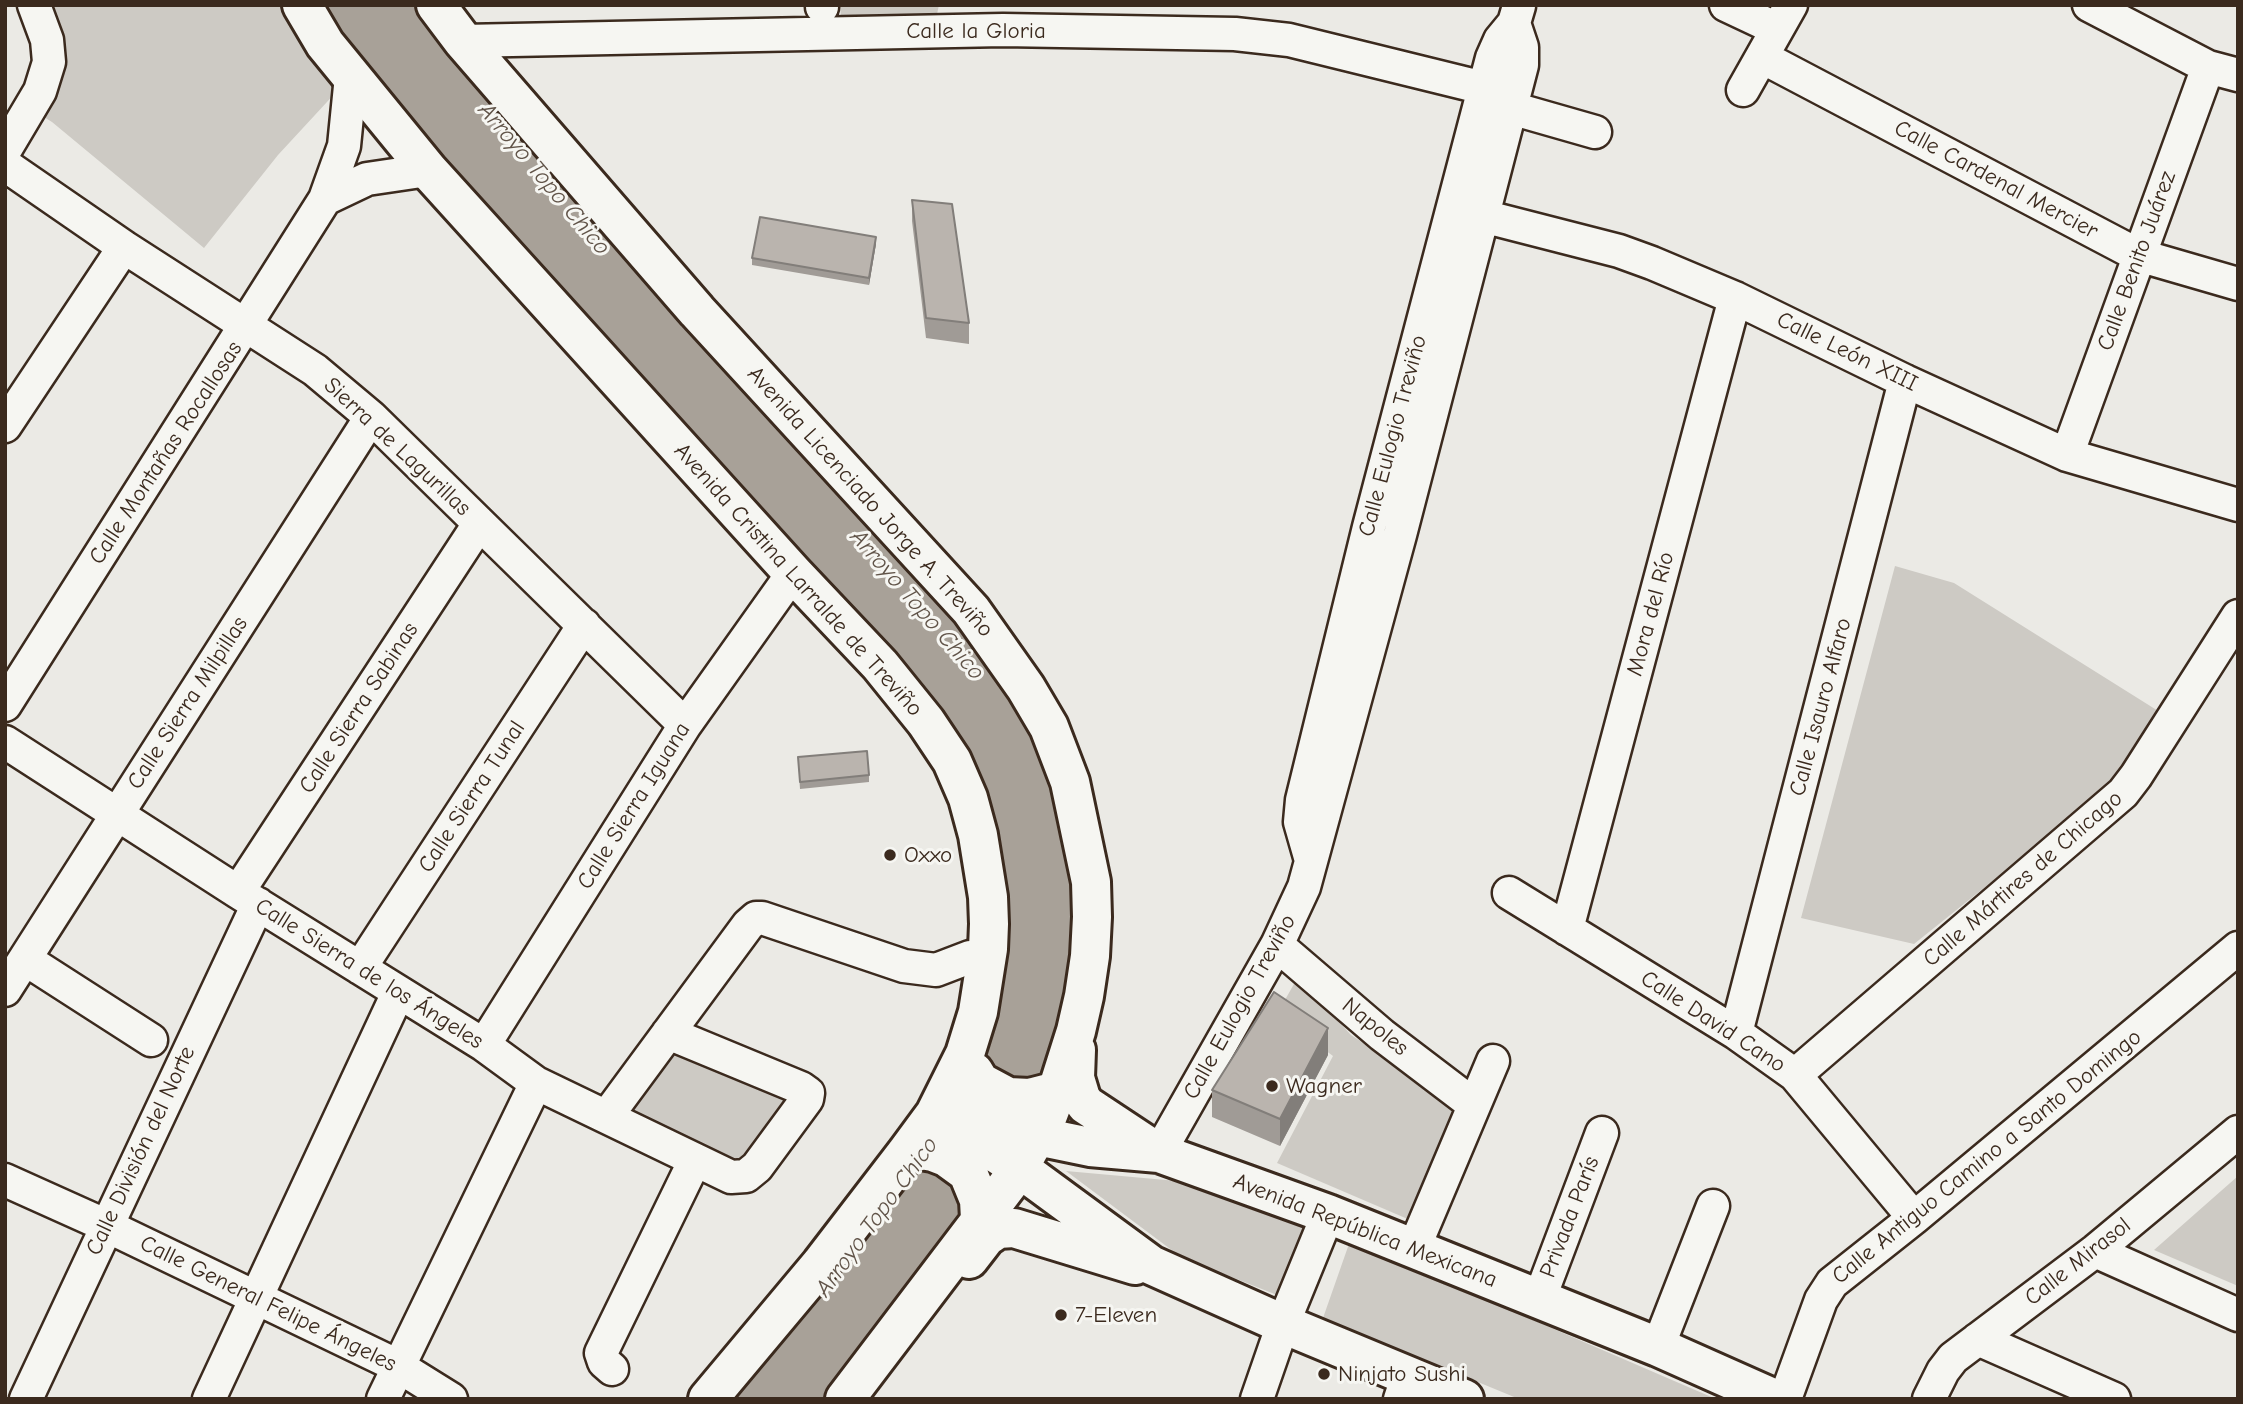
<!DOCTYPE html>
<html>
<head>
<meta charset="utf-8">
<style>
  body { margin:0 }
  #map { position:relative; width:2243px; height:1404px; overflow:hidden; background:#ebeae5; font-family:"Comic Neue",sans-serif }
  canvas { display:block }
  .frame { position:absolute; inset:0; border:7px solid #3b2a1e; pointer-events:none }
</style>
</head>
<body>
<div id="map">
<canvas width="2243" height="1404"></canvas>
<div class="frame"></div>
</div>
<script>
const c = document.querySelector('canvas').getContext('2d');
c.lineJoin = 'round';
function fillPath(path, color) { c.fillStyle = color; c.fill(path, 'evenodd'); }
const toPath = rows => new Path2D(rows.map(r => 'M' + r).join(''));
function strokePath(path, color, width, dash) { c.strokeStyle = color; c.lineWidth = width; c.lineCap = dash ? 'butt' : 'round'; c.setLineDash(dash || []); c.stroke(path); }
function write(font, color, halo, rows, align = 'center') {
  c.font = font + ' "Comic Neue",sans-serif'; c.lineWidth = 6; c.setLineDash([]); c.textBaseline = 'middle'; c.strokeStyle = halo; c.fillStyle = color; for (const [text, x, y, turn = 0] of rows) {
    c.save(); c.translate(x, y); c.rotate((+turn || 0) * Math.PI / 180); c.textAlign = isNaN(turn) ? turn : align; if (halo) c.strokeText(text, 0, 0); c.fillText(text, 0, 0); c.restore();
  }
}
fillPath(toPath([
  [34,5,304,5,351,76,278,155,204,248,52,122,31,109,40,91],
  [840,5,939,5,937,14,841,17],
  [1895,566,1954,583,2163,714,2136,766,1914,944,1801,918],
  [1303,983,1351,1035,1459,1106,1410,1220,1277,1163,1333,1056,1277,1014,1294,984],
  [674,1049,798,1102,749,1170,630,1114],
  [1066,1171,1199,1183,1312,1225,1282,1297,1181,1257],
  [2238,1176,2238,1286,2154,1250],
  [1350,1241,1716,1399,1519,1399,1323,1318]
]), '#cdcac4');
const water = toPath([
  [302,5,436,5,971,610,1084,840,1057,1091,845,1399,709,1399,821,1264,978,1012,968,798,302,5]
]);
fillPath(water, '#a8a198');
strokePath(water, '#7c7167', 2);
const minor = toPath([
  [822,5,822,7],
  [1726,5,1777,29],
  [2089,5,2208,67,2238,75],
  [463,41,1003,30,1235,34,1289,40,1484,88],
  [1762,57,2138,255,2238,284],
  [1743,90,1791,5],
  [1511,108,1595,132],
  [5,150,40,91,49,62,47,40,34,5],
  [5,165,124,247,315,370,371,417,685,725],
  [325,199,367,179,428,170],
  [1463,211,1619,251,1652,263,1735,298,1905,381,2067,455,2238,505],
  [5,426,124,247],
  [2067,455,2208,67],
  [5,705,325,199,344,146,351,76],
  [5,742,238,892,484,1045,536,1083,731,1177,746,1176,757,1167,807,1099,808,1093,801,1088,668,1033],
  [1310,857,1300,822,1302,800,1369,527,1492,58,1500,40,1514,23,1519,6],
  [238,892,479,524],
  [1509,893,1736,1033,1795,1075,1914,1218],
  [1567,929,1735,298],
  [1277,945,1382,1035,1474,1105],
  [25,959,151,1040],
  [360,968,584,625],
  [5,990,371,417],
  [1736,1033,1905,381],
  [484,1045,685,725,793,573],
  [1795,1075,2123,793,2136,776,2238,616],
  [607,1116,748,925,756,918,762,918,904,966,936,970,970,957],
  [1159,1153,1277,945,1304,887,1400,535,1522,65,1522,47,1514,23],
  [5,1180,105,1225,398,1366,451,1399],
  [1414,1248,1493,1061],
  [2095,1251,2238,1315],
  [1539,1300,1602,1133],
  [1978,1339,2114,1399],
  [1658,1347,1713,1206],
  [612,1369,604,1362,601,1353,695,1160],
  [26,1399,258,904],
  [209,1399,398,993],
  [383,1399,536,1083],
  [1257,1399,1283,1324,1328,1214],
  [1400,1399,1408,1375],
  [1785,1399,1821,1300,1832,1283,1914,1218,2238,948],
  [1929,1399,1943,1371,1953,1358,2095,1251,2238,1132]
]);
const major = toPath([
  [302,5,325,44,428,170,793,573,880,665,926,722,952,761,968,798,978,835,988,897,989,924,988,949,978,1012,965,1054,935,1114,907,1152,821,1264,708,1399],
  [436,5,463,41,697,311,971,610,1026,688,1049,727,1070,782,1091,882,1092,917,1090,956,1084,996,1076,1031,1057,1091,1048,1115,1015,1175,845,1399],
  [1076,1050,1075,1078,1081,1098,1086,1105,1157,1152],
  [974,1072,980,1082,1008,1097,1030,1098,1057,1091],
  [948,1090,1027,1134,1090,1147,1159,1153,1328,1214,1658,1347,1775,1399],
  [935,1114,1019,1168,1151,1265,1283,1324,1464,1399],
  [907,1152,921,1150,933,1152,946,1157,968,1173,979,1200,980,1219],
  [969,1259,986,1237,998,1229,1014,1228,1135,1265]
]);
strokePath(minor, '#3b2a1e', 37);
strokePath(major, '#3b2a1e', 44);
strokePath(minor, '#f6f6f2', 32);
strokePath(major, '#f6f6f2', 38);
fillPath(toPath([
  [912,200,969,323,969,344,926,338,912,221],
  [876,244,869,285,752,265,752,258],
  [798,757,869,775,869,782,800,789],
  [1328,1055,1280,1146,1212,1117,1212,1090]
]), '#a09b96');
fillPath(toPath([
  [876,237,876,244,869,285,869,278],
  [1328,1028,1328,1055,1280,1146,1280,1119]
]), '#827e7a');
const building = toPath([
  [912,200,952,204,969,323,926,318,912,200],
  [760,217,876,237,869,278,752,258,760,217],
  [867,751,869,775,800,782,798,757,867,751],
  [1274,992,1328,1028,1280,1119,1212,1090,1274,992]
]);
fillPath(building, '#bab4ae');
strokePath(building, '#827e7a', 2);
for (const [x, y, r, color] of [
  [890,855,7,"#3b2a1e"],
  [1272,1086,7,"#3b2a1e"],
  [1061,1315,7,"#3b2a1e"],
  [1324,1374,7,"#3b2a1e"]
]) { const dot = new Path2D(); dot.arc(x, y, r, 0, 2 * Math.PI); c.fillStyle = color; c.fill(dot); strokePath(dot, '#f6f6f2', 2.5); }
write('23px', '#3b2a1e', '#f6f6f2', [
  ["Calle la Gloria",976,31],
  ["Calle Cardenal Mercier",1996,180,28],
  ["Calle Benito Juárez",2137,261,-70],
  ["Calle León XIII",1847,352,26],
  ["Calle Eulogio Treviño",1393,436,-75],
  ["Sierra de Lagurillas",397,447,43],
  ["Calle Montañas Rocallosas",166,453,-57],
  ["Avenida Licenciado Jorge A. Treviño",870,502,48],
  ["Avenida Cristina Larralde de Treviño",798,580,48],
  ["Mora del Río",1651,614,-75],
  ["Calle Sierra Milpillas",188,703,-57],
  ["Calle Isauro Alfaro",1821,707,-75],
  ["Calle Sierra Sabinas",359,708,-57],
  ["Calle Sierra Tunal",472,797,-57],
  ["Calle Sierra Iguana",634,806,-58],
  ["Calle Mártires de Chicago",2023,879,-41],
  ["Calle Sierra de los Ángeles",369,974,32],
  ["Calle Eulogio Treviño",1240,1007,-61],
  ["Calle David Cano",1713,1022,33],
  ["Napoles",1375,1027,39],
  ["Calle División del Norte",141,1151,-65],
  ["Calle Antiguo Camino a Santo Domingo",1987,1157,-39],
  ["Privada París",1570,1217,-69],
  ["Avenida República Mexicana",1365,1231,21],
  ["Calle Mirasol",2078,1262,-38],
  ["Calle General Felipe Ángeles",268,1304,26]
]);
write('23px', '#3b2a1e', '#f6f6f2', [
  ["Oxxo",904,855],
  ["Wagner",1286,1086],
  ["7-Eleven",1075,1315],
  ["Ninjato Sushi",1338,1374]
], 'left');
write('italic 24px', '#615449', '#f6f6f2', [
  ["Arroyo Topo Chico",544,179,50],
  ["Arroyo Topo Chico",917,605,49],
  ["Arroyo Topo Chico",877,1217,-54]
]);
</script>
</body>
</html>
